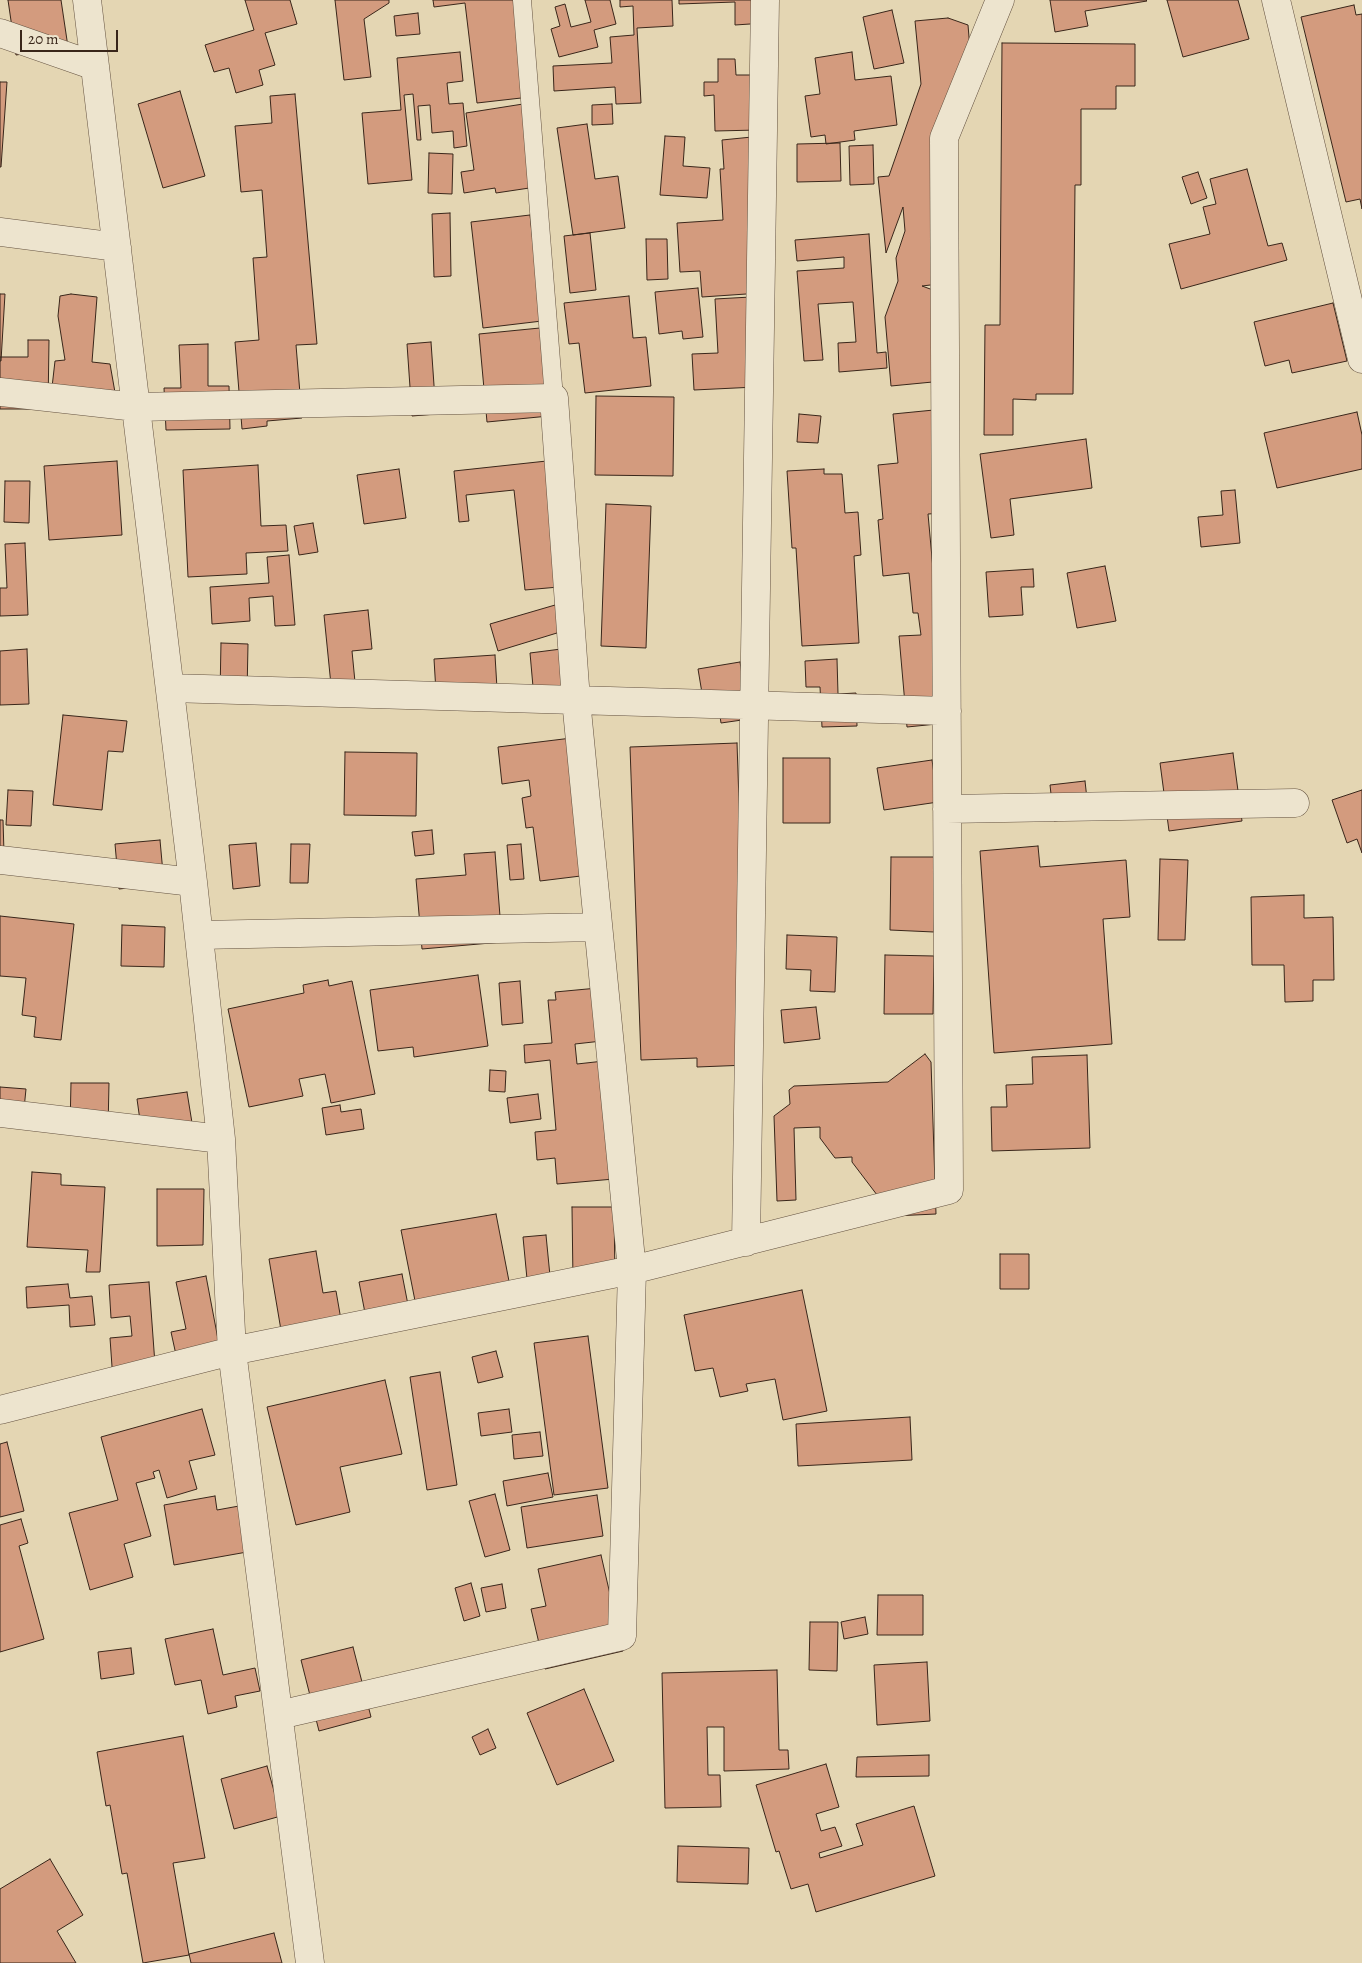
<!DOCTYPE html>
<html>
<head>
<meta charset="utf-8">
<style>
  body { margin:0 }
  #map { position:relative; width:1362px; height:1963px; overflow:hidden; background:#e4d6b3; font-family:Alegreya,serif }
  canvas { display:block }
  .scale { position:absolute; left:20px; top:30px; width:98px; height:22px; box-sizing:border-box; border:2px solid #39261a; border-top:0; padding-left:6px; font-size:15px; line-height:18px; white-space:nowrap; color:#39261a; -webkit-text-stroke:4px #ede4ce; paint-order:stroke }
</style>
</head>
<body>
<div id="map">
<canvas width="1362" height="1963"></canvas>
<div class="scale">20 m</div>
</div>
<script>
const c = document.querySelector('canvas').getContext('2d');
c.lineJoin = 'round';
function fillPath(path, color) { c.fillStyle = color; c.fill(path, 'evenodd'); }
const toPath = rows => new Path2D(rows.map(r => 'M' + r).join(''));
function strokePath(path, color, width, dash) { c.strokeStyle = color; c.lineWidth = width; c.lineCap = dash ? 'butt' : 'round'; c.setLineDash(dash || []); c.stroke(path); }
const building = toPath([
  [8,0,61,0,68,47,16,55,8,0],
  [245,0,290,0,297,24,265,33,275,65,259,70,263,85,236,93,229,68,214,72,205,45,254,30,245,0],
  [335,0,389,0,389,3,364,19,371,77,344,80,335,0],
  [433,0,519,0,530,97,477,103,465,3,434,7,433,0],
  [585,0,610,0,616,24,594,30,598,47,559,57,551,29,560,26,555,7,565,4,571,27,591,22,585,0],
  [620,0,672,0,673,26,637,28,641,103,616,104,615,87,554,91,553,66,612,63,610,37,634,35,633,6,620,7,620,0],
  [679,0,764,0,765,23,735,25,735,2,679,4,679,0],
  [1050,0,1146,0,1147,1,1085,11,1088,26,1055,32,1050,0],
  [1167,0,1238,0,1249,39,1183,57,1167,0],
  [1354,5,1356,15,1362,14,1362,209,1360,199,1346,202,1301,17,1354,5],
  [892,10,904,63,874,69,863,17,892,10],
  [418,13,420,34,396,36,394,16,418,13],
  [948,18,968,25,971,61,935,157,947,283,922,286,933,290,943,381,891,386,885,317,898,281,896,258,905,231,903,207,886,253,878,177,889,176,921,84,915,21,948,18],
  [1002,43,1135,44,1135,86,1116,86,1116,109,1081,109,1081,185,1075,185,1073,394,1036,394,1036,400,1013,399,1013,435,984,435,985,325,1000,325,1002,43],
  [460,52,463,81,447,83,449,104,463,103,467,146,454,148,453,131,432,133,430,105,418,106,421,140,417,140,413,94,404,95,412,180,368,184,362,113,401,110,397,58,460,52],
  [852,52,855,80,891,76,897,125,854,131,855,140,826,144,825,135,811,137,805,96,820,94,815,58,852,52],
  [718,59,735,59,736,75,758,75,758,130,715,131,714,95,704,96,704,82,718,82,718,59],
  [0,82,7,82,1,167,0,167,0,82],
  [180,91,205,176,163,188,138,104,180,91],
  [295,94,317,344,296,345,302,418,267,421,267,426,242,429,235,342,259,340,253,258,267,257,262,190,241,192,235,126,272,123,270,96,295,94],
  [523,104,536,187,496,193,495,188,464,193,461,172,474,170,466,113,523,104],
  [612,104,613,124,592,125,592,105,612,104],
  [587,124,595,179,618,176,625,228,573,235,557,128,587,124],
  [665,136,685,137,683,166,710,168,707,198,660,195,665,136],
  [752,137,761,293,702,297,700,271,680,272,677,223,723,220,720,169,724,169,722,140,752,137],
  [840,143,841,181,797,182,797,144,840,143],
  [873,145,874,184,850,185,849,146,873,145],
  [429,153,453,154,452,194,428,193,429,153],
  [1247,169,1268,246,1282,243,1287,260,1181,289,1169,244,1210,234,1203,207,1216,204,1210,179,1247,169],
  [1198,172,1207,198,1191,204,1182,177,1198,172],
  [450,213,451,276,434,277,432,214,450,213],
  [530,215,542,321,483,328,471,222,530,215],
  [590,233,596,290,570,293,564,236,590,233],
  [869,234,877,353,886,352,887,368,839,372,838,343,856,342,853,302,818,304,823,360,804,361,797,271,844,268,844,257,797,261,795,240,869,234],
  [646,239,667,239,668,279,647,280,646,239],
  [698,288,703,337,683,339,682,331,659,334,655,292,698,288],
  [0,294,5,294,1,361,0,361,0,294],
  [71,294,97,297,92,362,110,364,119,415,51,396,55,361,65,360,58,316,60,296,71,294],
  [629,296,633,338,646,337,651,386,585,393,579,343,569,344,564,303,629,296],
  [751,297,756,387,694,390,692,354,718,353,715,299,751,297],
  [1333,303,1347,361,1292,373,1289,360,1265,366,1254,322,1333,303],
  [540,328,549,416,487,422,479,334,540,328],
  [28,340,49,340,48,409,0,409,0,357,28,357,28,340],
  [431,342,436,414,412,416,407,344,431,342],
  [208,344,208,386,229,386,230,429,166,430,164,388,181,388,179,345,208,344],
  [596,396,674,397,673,476,595,475,596,396],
  [934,410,945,513,928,514,947,723,907,727,899,636,921,635,918,613,913,613,909,573,883,576,878,520,883,519,878,465,898,463,893,414,934,410],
  [1357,412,1362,435,1362,469,1277,488,1264,433,1357,412],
  [799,414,821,416,818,443,797,442,799,414],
  [1086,439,1092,488,1010,499,1014,535,991,538,980,454,1086,439],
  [556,460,570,586,525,590,514,490,466,495,469,521,459,522,454,471,556,460],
  [117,461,122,535,49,540,44,466,117,461],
  [258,465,261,526,286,525,288,551,246,553,247,574,188,577,183,470,258,465],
  [399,469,406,518,364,524,357,475,399,469],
  [824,469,824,474,842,474,845,513,858,512,861,555,854,556,859,643,802,646,796,548,792,548,787,471,824,469],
  [5,481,30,481,29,523,4,522,5,481],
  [1235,490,1240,543,1201,547,1198,517,1223,515,1221,491,1235,490],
  [606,504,651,506,646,648,601,646,606,504],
  [313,523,318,552,299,555,294,526,313,523],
  [25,543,28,615,0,616,0,588,7,588,5,544,25,543],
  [289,555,295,625,275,626,273,596,249,598,250,621,212,624,210,587,269,583,267,557,289,555],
  [1105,566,1116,621,1077,628,1067,573,1105,566],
  [1033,569,1034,587,1021,587,1023,615,989,617,986,572,1033,569],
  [562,603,570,629,498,651,490,624,562,603],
  [368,610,372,649,352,651,355,682,331,685,324,615,368,610],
  [221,643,248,644,247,694,220,694,221,643],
  [569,648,573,694,534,698,530,653,569,648],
  [27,649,29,704,0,705,0,651,27,649],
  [495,655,498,705,437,709,434,659,495,655],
  [837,659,838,694,856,693,857,726,822,727,820,687,806,687,805,661,837,659],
  [740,662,749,719,721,723,718,703,704,705,698,669,740,662],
  [63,715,127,721,123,752,108,751,102,810,53,805,63,715],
  [580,737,597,874,540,881,533,827,526,828,522,798,531,796,529,780,502,784,498,747,580,737],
  [737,743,748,1065,697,1067,697,1058,641,1060,630,747,737,743],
  [345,752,417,753,416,816,344,815,345,752],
  [1233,753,1242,821,1169,831,1160,763,1233,753],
  [783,758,830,758,830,823,783,823,783,758],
  [932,760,938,802,884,810,877,768,932,760],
  [1085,781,1089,817,1054,821,1050,785,1085,781],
  [8,790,33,791,31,826,6,825,8,790],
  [1362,790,1362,853,1357,839,1347,843,1332,800,1362,790],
  [0,820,3,820,4,853,0,853,0,820],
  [432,830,434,854,415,856,412,832,432,830],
  [160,840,164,884,119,889,115,844,160,840],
  [256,843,260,886,233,889,229,845,256,843],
  [291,844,310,844,308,883,290,883,291,844],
  [521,844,524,879,510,880,507,845,521,844],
  [1038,846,1040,867,1126,860,1130,917,1103,919,1112,1044,994,1053,980,851,1038,846],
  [495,852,502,942,422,949,416,879,466,875,464,854,495,852],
  [891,857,936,857,934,932,890,930,891,857],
  [1160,859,1188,860,1185,940,1158,940,1160,859],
  [1304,895,1304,918,1333,917,1334,980,1313,980,1313,1001,1285,1002,1284,965,1252,965,1251,897,1304,895],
  [0,916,74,924,61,1040,34,1037,36,1017,22,1015,26,978,0,976,0,916],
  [122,925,165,927,164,967,121,966,122,925],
  [787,935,837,937,835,992,810,991,811,970,786,969,787,935],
  [885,955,934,956,933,1014,884,1014,885,955],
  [478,975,488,1046,414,1057,413,1047,378,1051,370,990,478,975],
  [328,980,329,986,352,981,375,1094,331,1103,325,1074,299,1079,303,1096,249,1107,228,1009,304,993,303,985,328,980],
  [520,981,523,1023,502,1025,499,983,520,981],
  [598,988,602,1041,575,1044,577,1064,604,1061,614,1179,557,1184,555,1158,537,1160,535,1132,556,1130,550,1060,525,1063,524,1045,552,1043,548,1000,556,1000,555,992,598,988],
  [816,1007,820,1039,784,1043,781,1010,816,1007],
  [925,1054,931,1062,936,1214,893,1216,852,1162,852,1157,835,1158,820,1138,820,1127,794,1128,796,1200,777,1201,774,1116,790,1104,789,1090,794,1086,888,1082,925,1054],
  [1087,1055,1090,1148,992,1151,991,1107,1007,1107,1006,1085,1033,1084,1032,1057,1087,1055],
  [490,1070,506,1071,505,1092,489,1091,490,1070],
  [71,1083,109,1083,108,1129,70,1128,71,1083],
  [0,1087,26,1089,23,1119,0,1117,0,1087],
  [187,1092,194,1135,143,1142,137,1099,187,1092],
  [538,1094,541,1119,510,1123,507,1098,538,1094],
  [340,1105,341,1112,361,1109,364,1129,326,1135,322,1108,340,1105],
  [32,1172,61,1174,61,1185,105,1187,100,1272,86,1272,88,1250,27,1247,32,1172],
  [157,1189,204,1189,203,1245,157,1246,157,1189],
  [572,1207,614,1207,615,1280,573,1281,572,1207],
  [496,1214,514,1307,420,1326,401,1230,496,1214],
  [546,1235,550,1276,527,1279,523,1237,546,1235],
  [316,1251,323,1293,336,1291,344,1337,284,1348,269,1259,316,1251],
  [1000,1254,1029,1254,1029,1289,1000,1289,1000,1254],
  [402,1274,409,1310,366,1318,359,1282,402,1274],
  [206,1276,221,1355,178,1364,171,1332,186,1329,176,1282,206,1276],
  [149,1282,156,1378,113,1381,110,1338,132,1336,130,1316,111,1318,109,1285,149,1282],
  [68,1284,70,1298,92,1296,95,1325,70,1327,69,1305,27,1308,26,1287,68,1284],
  [802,1290,827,1411,783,1420,775,1379,746,1384,748,1391,720,1397,713,1368,695,1371,684,1315,802,1290],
  [588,1336,608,1488,554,1495,534,1343,588,1336],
  [496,1351,503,1377,478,1383,472,1357,496,1351],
  [440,1372,457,1485,427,1490,410,1377,440,1372],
  [385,1380,402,1454,340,1467,350,1512,296,1525,267,1407,385,1380],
  [202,1409,215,1455,189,1461,197,1489,167,1498,159,1470,153,1472,155,1478,136,1483,151,1536,124,1544,133,1577,90,1590,69,1513,118,1500,101,1437,202,1409],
  [509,1409,512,1432,481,1436,478,1413,509,1409],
  [910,1417,912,1460,798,1466,796,1424,910,1417],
  [540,1432,543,1456,514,1459,512,1435,540,1432],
  [7,1442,24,1511,0,1517,0,1444,7,1442],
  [548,1473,553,1497,507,1506,503,1481,548,1473],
  [495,1494,510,1550,485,1557,469,1501,495,1494],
  [597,1495,603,1536,527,1548,521,1507,597,1495],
  [215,1496,217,1510,239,1506,247,1552,174,1565,164,1505,215,1496],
  [21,1519,28,1543,19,1546,44,1639,0,1652,0,1525,21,1519],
  [601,1555,623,1651,545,1669,531,1609,546,1606,538,1569,601,1555],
  [471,1583,480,1616,464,1621,455,1588,471,1583],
  [502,1584,506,1608,486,1612,481,1588,502,1584],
  [878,1595,923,1595,923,1635,877,1635,878,1595],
  [865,1617,868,1634,844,1639,841,1622,865,1617],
  [810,1622,838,1622,837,1671,809,1670,810,1622],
  [213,1629,223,1675,255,1668,260,1691,235,1696,237,1707,208,1714,201,1680,175,1685,165,1639,213,1629],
  [353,1647,371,1717,319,1731,301,1660,353,1647],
  [131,1648,134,1674,101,1679,98,1652,131,1648],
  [927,1662,930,1721,877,1725,874,1665,927,1662],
  [777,1670,779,1750,788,1750,789,1769,724,1771,724,1727,707,1727,708,1775,720,1775,721,1807,665,1808,662,1673,777,1670],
  [584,1689,614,1761,557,1785,527,1713,584,1689],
  [488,1729,496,1748,480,1755,472,1737,488,1729],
  [183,1736,205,1858,173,1863,189,1955,143,1963,127,1873,122,1874,110,1805,106,1806,97,1752,183,1736],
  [929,1755,929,1776,856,1777,857,1757,929,1755],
  [826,1764,839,1807,816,1814,821,1831,835,1827,842,1846,819,1853,820,1858,863,1845,856,1824,914,1806,935,1876,816,1912,808,1884,791,1889,779,1851,776,1852,756,1785,826,1764],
  [267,1766,281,1816,234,1829,221,1779,267,1766],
  [678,1846,749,1848,748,1884,677,1882,678,1846],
  [50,1859,83,1915,57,1931,76,1963,0,1963,0,1889,50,1859],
  [274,1933,282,1963,191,1963,189,1954,274,1933]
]);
fillPath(building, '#d39b7e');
strokePath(building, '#39261a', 1);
const lane = toPath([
  [522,0,554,398]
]);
const street = toPath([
  [87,0,193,882,221,1139,232,1351,310,1963],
  [1276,0,1362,359],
  [0,33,95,66],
  [0,232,117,247],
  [0,392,136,407,554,398,576,700,632,1270,622,1636,279,1715],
  [170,688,947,711],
  [947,809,1295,803],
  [0,860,193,882],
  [199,935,598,927],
  [0,1113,221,1139],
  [746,1242,765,0],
  [0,1410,232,1351,632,1270,949,1190,944,138,1000,0]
]);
strokePath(lane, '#645240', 19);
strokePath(street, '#645240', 29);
strokePath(lane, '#ede4ce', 18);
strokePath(street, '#ede4ce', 28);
</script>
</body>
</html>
